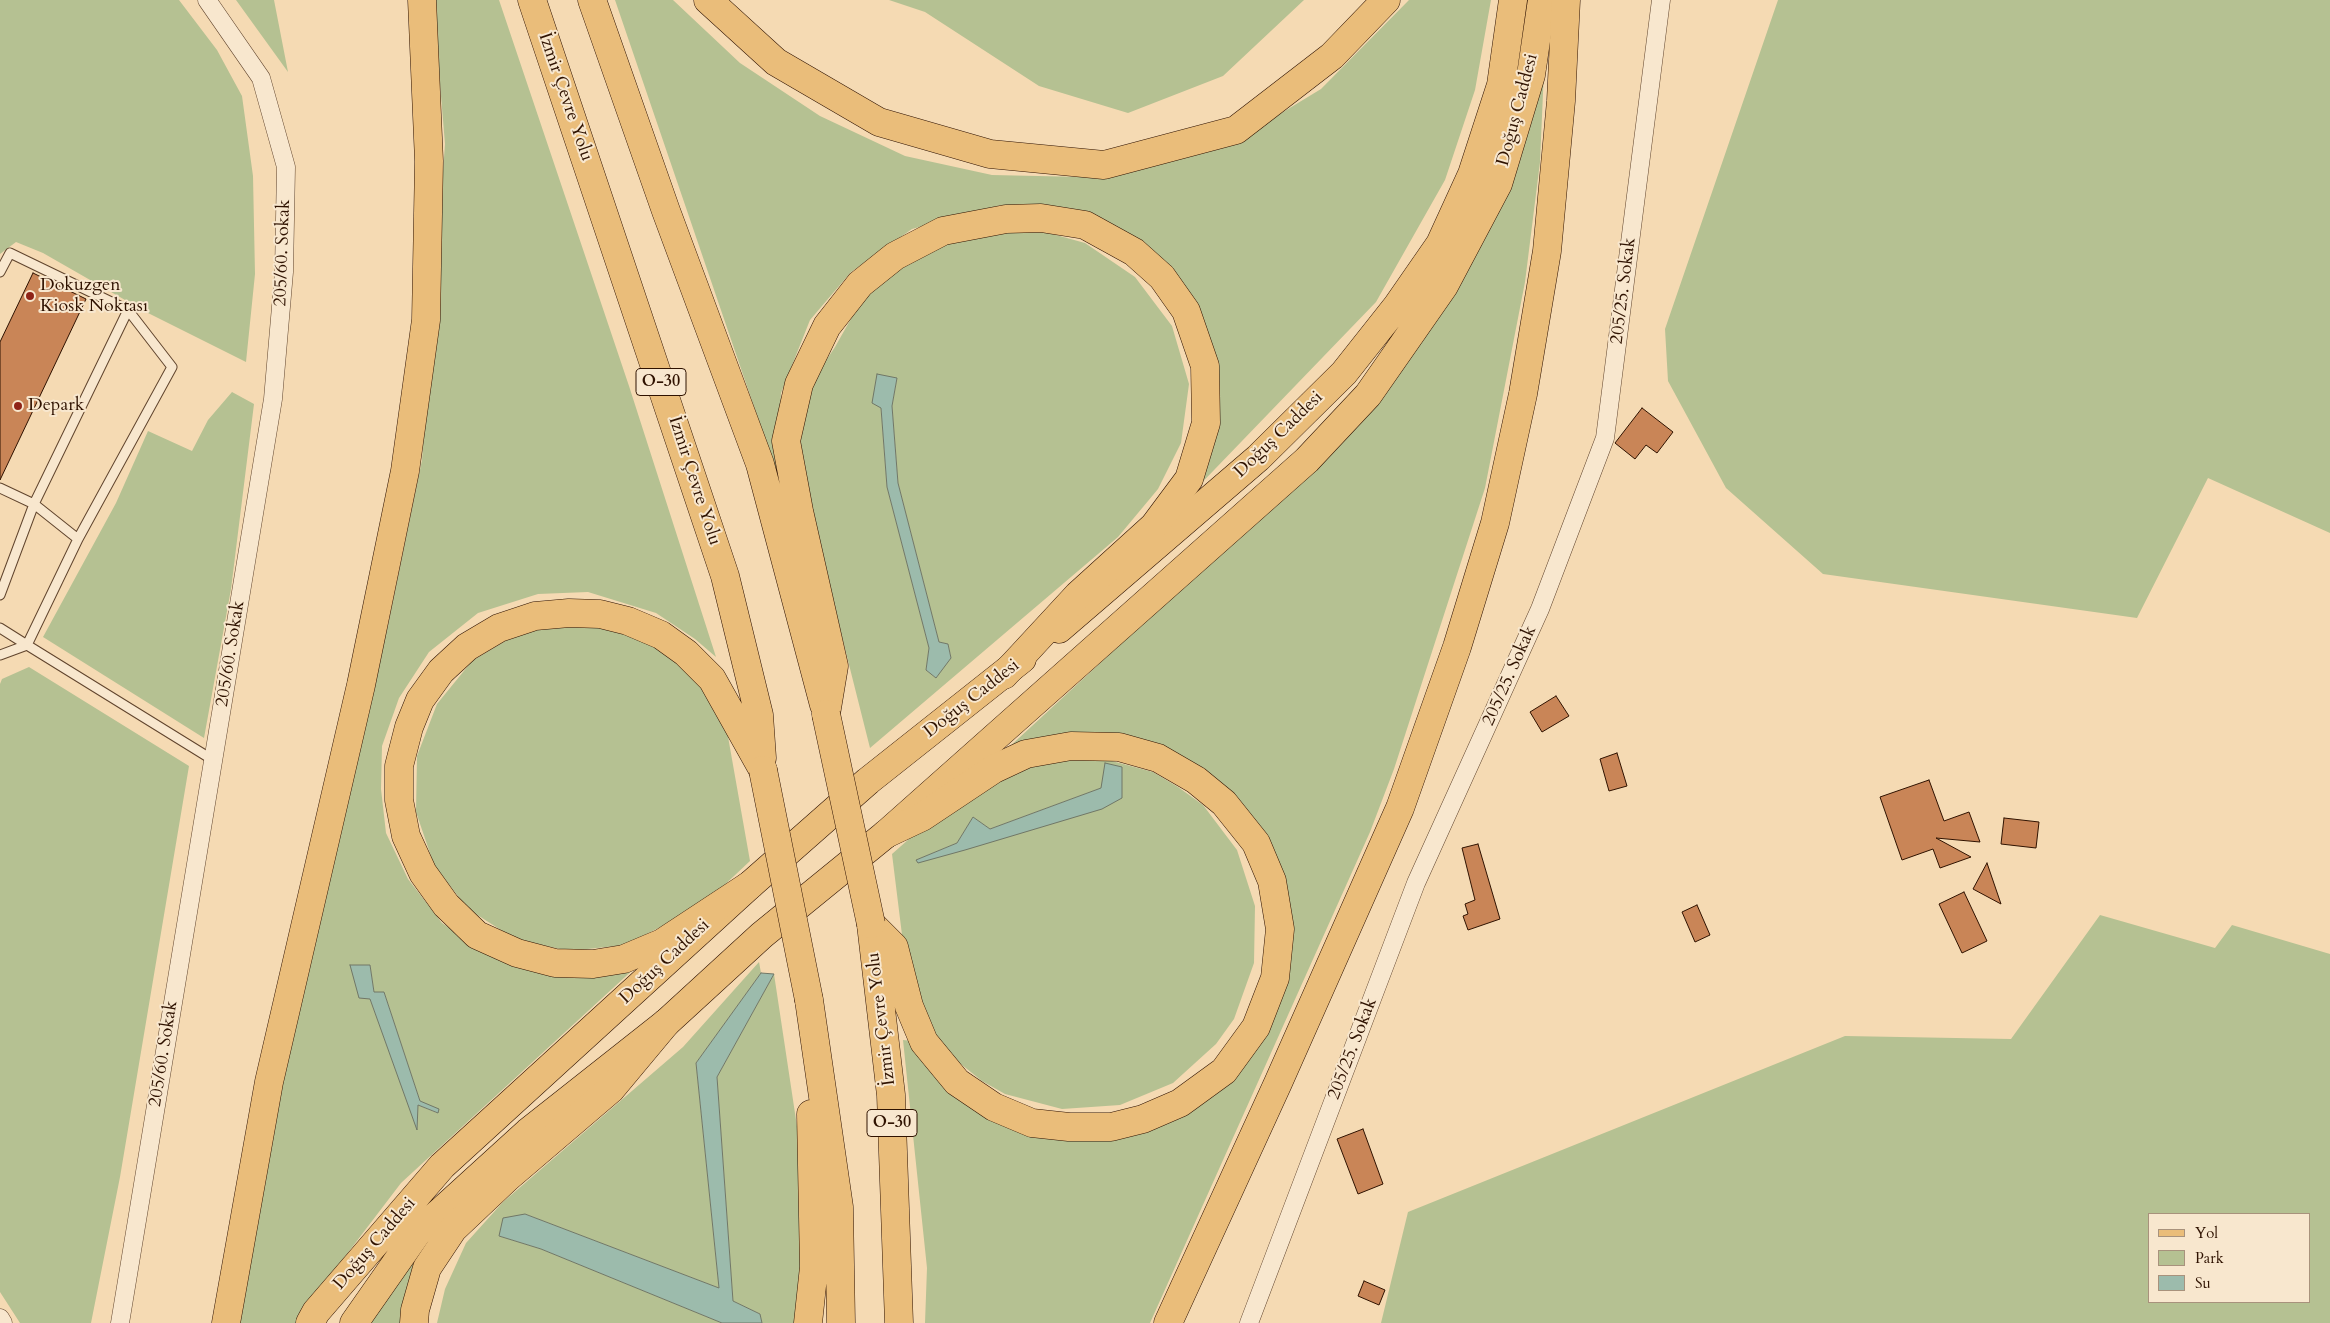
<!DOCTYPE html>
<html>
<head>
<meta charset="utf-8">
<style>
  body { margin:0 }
  #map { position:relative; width:2330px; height:1323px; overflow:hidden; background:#f5dab3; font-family:Cardo,serif }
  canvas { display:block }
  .legend { position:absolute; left:2148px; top:1213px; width:162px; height:90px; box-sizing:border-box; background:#f8e7ce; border:1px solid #a8927c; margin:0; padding:6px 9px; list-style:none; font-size:15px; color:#2f1200 }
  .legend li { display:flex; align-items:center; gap:10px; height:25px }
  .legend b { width:25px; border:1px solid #a8927c }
</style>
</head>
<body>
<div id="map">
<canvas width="2330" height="1323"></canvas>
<ul class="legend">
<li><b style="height:6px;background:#eabd7a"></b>Yol</li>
<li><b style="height:14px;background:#b5c192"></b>Park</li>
<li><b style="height:14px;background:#9cbbac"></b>Su</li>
</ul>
</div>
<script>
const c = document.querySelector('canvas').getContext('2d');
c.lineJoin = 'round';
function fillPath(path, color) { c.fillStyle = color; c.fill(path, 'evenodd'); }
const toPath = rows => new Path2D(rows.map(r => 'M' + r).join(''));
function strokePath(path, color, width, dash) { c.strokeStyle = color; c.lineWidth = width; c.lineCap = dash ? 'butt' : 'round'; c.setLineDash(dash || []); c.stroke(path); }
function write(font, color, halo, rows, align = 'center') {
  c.font = font + ' Cardo,serif'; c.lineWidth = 4; c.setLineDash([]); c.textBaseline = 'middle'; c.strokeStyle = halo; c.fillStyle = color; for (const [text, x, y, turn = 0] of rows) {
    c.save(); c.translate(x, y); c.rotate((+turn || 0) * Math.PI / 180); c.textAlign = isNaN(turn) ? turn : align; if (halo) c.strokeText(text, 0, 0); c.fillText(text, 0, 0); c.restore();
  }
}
fillPath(toPath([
  [0,0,179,0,217,50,242,96,253,176,255,274,246,362,146,312,43,253,16,242,0,254],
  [236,0,274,0,288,72],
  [433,0,499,0,629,386,716,657,695,639,656,613,588,592,538,594,478,613,429,652,399,698,382,746,381,789,386,833,408,879,442,923,492,957,541,971,637,966,401,1183,305,1309,297,1323,235,1323,271,1109,388,625,422,460,445,144],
  [370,965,374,992,384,992,420,1101,437,1113,418,1105,417,1128,370,999],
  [615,0,673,0,740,63,820,116,905,156,992,175,1083,177,1242,137,1321,89,1409,0,1491,0,1475,90,1445,180,1376,302,1188,497,1214,417,1169,268,1083,215,1001,205,912,229,851,272,810,320,781,393,777,474],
  [889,0,1304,0,1223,76,1128,113,1039,86,925,12],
  [1778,0,2330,0,2330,533,2208,478,2137,618,1823,574,1726,488,1668,381,1665,329],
  [1545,47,1540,162,1525,282,1485,488,1394,769,1370,832,1150,1323,925,1323,927,1268,903,1040,912,1041,923,1063,948,1089,1112,1134,1258,1032,1274,872,1176,755,1007,749,1160,608,1415,339],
  [1027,227,1085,243,1135,277,1172,326,1189,384,1181,443,1158,489,1118,537,870,748,800,470,800,423,809,386,835,347,865,294,911,254,967,231],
  [897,378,892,406,898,483,939,642,948,644,951,657,936,678,926,670,929,648,887,487,881,408],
  [232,392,254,404,231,589,204,738,43,637,116,503,148,431,192,451,208,420],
  [568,622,620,627,668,648,707,684,727,731,750,861,718,891,674,920,625,945,569,951,515,939,468,909,434,865,416,812,417,756,437,704,472,661,517,634],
  [29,667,189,766,120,1177,91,1323,20,1323,0,1292,0,684,2,679],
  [1097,757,1153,772,1178,787,1203,805,1237,850,1255,906,1254,963,1234,1019,1216,1044,1173,1083,1120,1105,1062,1109,1005,1094,982,1081,957,1061,937,1039,923,1014,905,959,892,854,918,831,963,801,1038,761],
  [1101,788,916,860,957,843,973,817,990,829],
  [2100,915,2215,948,2232,925,2330,954,2330,1323,1381,1323,1408,1212,1845,1036,2011,1039],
  [2309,1214,2309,1302,2149,1302,2149,1214],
  [759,962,761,973,696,1063,719,1288,525,1214,499,1236,541,1249,722,1323,437,1323,445,1289,466,1243,503,1202,683,1047],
  [774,974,801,1153,801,1290,797,1323,762,1323,760,1314,733,1301,717,1077],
  [425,1244,408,1284,401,1323,365,1323]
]), '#b5c192');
const water = toPath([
  [877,374,897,378,892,406,898,483,939,642,948,644,951,658,936,678,926,670,929,648,887,487,881,408,872,403,877,374],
  [1105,763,1122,767,1122,798,1102,809,965,850,918,863,916,860,957,843,973,817,990,829,1101,788,1105,763],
  [350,965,370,965,374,992,384,992,420,1101,439,1109,438,1113,418,1105,417,1130,370,999,359,998,350,965],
  [761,973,774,974,717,1077,733,1301,760,1314,762,1323,722,1323,541,1249,499,1236,503,1218,525,1214,719,1288,696,1063,761,973]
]);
fillPath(water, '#9cbbac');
strokePath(water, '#707767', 1);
const building = toPath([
  [33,273,86,299,0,480,0,342,33,273],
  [1642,408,1673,432,1657,453,1646,445,1635,459,1615,443,1642,408],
  [1556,696,1569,716,1542,732,1530,712,1556,696],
  [1617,753,1627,786,1609,791,1600,759,1617,753],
  [1929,780,1944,821,1969,812,1980,842,1936,838,1971,857,1940,868,1933,849,1902,860,1880,797,1929,780],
  [2004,818,2039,822,2036,848,2001,844,2004,818],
  [1478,844,1500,919,1468,930,1463,916,1468,914,1465,904,1475,900,1462,848,1478,844],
  [1987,863,2001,904,1973,889,1987,863],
  [1964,892,1987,941,1962,953,1939,904,1964,892],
  [1697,905,1710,935,1695,942,1682,912,1697,905],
  [1363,1129,1383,1184,1358,1194,1337,1139,1363,1129],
  [1364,1281,1385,1290,1379,1305,1358,1296,1364,1281]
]);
fillPath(building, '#c98557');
strokePath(building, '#2f1200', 1);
const lane = toPath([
  [0,272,10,253,128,310,172,367,78,539,27,645,213,760],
  [0,488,34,504,0,595],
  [78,539,34,504,128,310],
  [0,628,27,645,0,655]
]);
const street = toPath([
  [0,1318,3,1323],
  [120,1323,273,399,284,272,286,167,261,78,207,0],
  [1249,1323,1416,883,1540,609,1605,438,1661,0]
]);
const primary = toPath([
  [1059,629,1258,458,1344,373,1397,306,1440,244,1472,174,1501,85,1513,0],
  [310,1323,316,1312,442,1166,750,885,868,781,1022,659],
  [354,1323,417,1233,528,1132,666,1023,762,935,886,834,1307,460,1368,395,1444,286,1498,184,1531,75,1542,0]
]);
const highway = toPath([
  [532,0,725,576,759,715,762,758],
  [592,0,666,211,760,464,824,705],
  [708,0,776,62,879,122,990,154,1104,165,1236,130,1332,56,1386,0],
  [826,714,834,666,799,511,786,441,799,384,827,326,860,284,895,256,943,231,1006,219,1041,218,1085,225,1134,252,1162,277,1186,311,1205,366,1206,423,1189,479,1154,526,1078,595,1004,675],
  [750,885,662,943,624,959,593,964,555,963,517,953,477,935,446,905,423,873,406,836,399,800,399,766,409,727,420,700,441,671,467,647,499,628,535,616,569,613,600,614,628,621,661,635,686,653,712,679,763,770],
  [871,924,894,947,909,1006,924,1042,957,1082,994,1107,1032,1123,1069,1127,1111,1127,1143,1119,1180,1103,1224,1071,1256,1027,1275,978,1280,929,1272,881,1256,843,1224,803,1196,780,1158,758,1119,747,1071,746,1026,754,994,769,922,817,886,834],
  [871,924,891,1095,899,1323],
  [809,1000,839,1207,841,1323],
  [226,1323,269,1082,361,685,405,471,426,320,429,161,422,0],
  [414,1323,415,1310,427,1268,453,1229,508,1177,611,1089,666,1023],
  [808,1323,814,1267,811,1114],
  [1168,1323,1278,1083,1400,808,1457,647,1495,523,1523,394,1547,251,1561,101,1566,0]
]);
strokePath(lane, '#60442d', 11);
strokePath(street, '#60442d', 19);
strokePath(primary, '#2f1200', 29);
strokePath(highway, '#2f1200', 29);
strokePath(lane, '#f8e7ce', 9);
strokePath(street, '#f8e7ce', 18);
strokePath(primary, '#eabd7a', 28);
strokePath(highway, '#eabd7a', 28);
const highwayBridge = toPath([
  [826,714,871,924],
  [763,770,809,1000]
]);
strokePath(highwayBridge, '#2f1200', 29, []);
strokePath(highwayBridge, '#eabd7a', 28);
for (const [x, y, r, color] of [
  [30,296,5,"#8f2418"],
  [18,406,5,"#8f2418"]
]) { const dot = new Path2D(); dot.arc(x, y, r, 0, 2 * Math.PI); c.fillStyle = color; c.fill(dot); strokePath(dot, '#f8e7ce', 2); }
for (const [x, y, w] of [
  [661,382,50],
  [892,1123,50]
]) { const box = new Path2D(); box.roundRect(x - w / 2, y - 13.5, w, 27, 4); c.fillStyle = '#f8e7ce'; c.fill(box); strokePath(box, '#2f1200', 1); }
write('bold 16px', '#2f1200', null, [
  ["O-30",661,382],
  ["O-30",892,1123]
]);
write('18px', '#2f1200', '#f8e7ce', [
  ["İzmir Çevre Yolu",565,97,71],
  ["Doğuş Caddesi",1518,110,-75],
  ["205/60. Sokak",283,253,-88],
  ["205/25. Sokak",1624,291,-83],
  ["Doğuş Caddesi",1279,435,-44],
  ["İzmir Çevre Yolu",694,481,72],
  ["205/60. Sokak",231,654,-81],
  ["205/25. Sokak",1510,676,-66],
  ["Doğuş Caddesi",972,699,-38],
  ["Doğuş Caddesi",665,962,-43],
  ["İzmir Çevre Yolu",882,1019,-97],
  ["205/25. Sokak",1353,1049,-69],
  ["205/60. Sokak",164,1054,-81],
  ["Doğuş Caddesi",375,1244,-49]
]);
write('18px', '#2f1200', '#f8e7ce', [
  ["Dokuzgen",40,286],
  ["Kiosk Noktası",40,307],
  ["Depark",28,406]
], 'left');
</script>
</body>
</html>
